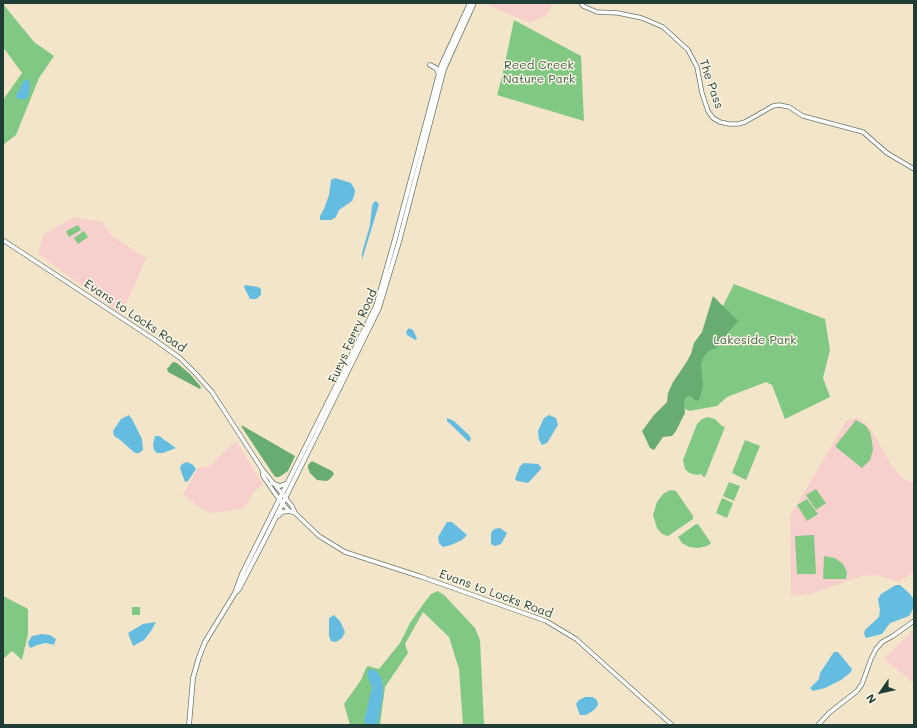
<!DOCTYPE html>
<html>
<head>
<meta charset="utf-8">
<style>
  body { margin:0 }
  #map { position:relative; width:917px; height:728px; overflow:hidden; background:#f3e5c9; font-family:Mali,sans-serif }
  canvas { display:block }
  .frame { position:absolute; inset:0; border:4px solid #1f3d34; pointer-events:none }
  .north { position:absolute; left:861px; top:672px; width:40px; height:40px; -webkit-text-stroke:3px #fcf5e5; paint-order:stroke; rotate:236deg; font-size:11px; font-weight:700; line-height:16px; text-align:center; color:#1f3d34 }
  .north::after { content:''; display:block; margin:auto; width:14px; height:18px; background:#1f3d34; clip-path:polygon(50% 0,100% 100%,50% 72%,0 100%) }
</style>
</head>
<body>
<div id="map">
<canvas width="917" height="728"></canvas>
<div class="frame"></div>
<div class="north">N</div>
</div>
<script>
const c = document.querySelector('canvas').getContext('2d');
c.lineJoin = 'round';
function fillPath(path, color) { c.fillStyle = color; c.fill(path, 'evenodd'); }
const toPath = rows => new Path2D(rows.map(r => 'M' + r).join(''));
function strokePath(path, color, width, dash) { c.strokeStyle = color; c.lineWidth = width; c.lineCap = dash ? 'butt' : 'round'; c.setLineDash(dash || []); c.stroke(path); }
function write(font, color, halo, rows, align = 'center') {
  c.font = font + ' Mali,sans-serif'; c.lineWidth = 3; c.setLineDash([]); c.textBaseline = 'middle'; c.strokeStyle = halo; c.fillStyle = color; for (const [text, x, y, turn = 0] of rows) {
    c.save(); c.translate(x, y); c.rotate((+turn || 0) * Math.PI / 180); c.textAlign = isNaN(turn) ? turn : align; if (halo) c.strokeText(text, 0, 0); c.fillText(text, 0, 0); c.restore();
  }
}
fillPath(toPath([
  [483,3,553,3,546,16,530,23],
  [74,217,102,222,112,236,146,258,129,298,120,313,38,254,43,235],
  [859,418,871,429,890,463,902,478,914,483,914,572,899,582,877,575,862,576,811,594,791,596,790,516,847,420],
  [236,441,263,484,254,491,246,506,241,509,212,513,204,510,183,495,198,468,209,466],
  [914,629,914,683,884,659]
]), '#f7d0cd');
fillPath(toPath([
  [3,4,34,42,54,56,39,78,16,135,3,145,3,100,22,73,3,47],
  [514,20,581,56,584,121,497,95,502,77],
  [78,225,81,230,69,237,66,231],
  [84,231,88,237,78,244,74,238],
  [734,284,825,319,830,350,823,378,830,397,785,419,772,385,766,382,727,397,717,406,689,411,674,403],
  [708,417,715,419,722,426,725,427,705,477,702,476,702,474,697,475,689,473,685,469,683,460,697,424,702,419],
  [856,420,866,426,870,432,872,441,873,450,870,460,862,468,836,447,836,445],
  [745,440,760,446,746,480,732,473],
  [729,482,740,486,734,501,723,496],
  [816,489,826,503,816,510,806,495],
  [670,490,676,491,693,516,693,519,668,536,662,534,657,528,653,515,657,502,663,494],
  [722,498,733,503,727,518,716,513],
  [807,499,818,514,807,521,797,505],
  [696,524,698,524,711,543,707,546,698,548,689,547,682,543,678,537],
  [814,535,816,574,797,574,795,536],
  [824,556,835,558,843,564,847,572,846,579,823,579],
  [438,591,444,595,475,628,480,640,484,725,463,725,459,669,449,637,423,612,405,644,408,653,385,687,380,725,350,725,344,704,361,680,366,668,368,666,379,669,400,643,410,623,424,603,431,594],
  [3,596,28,609,28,634,22,660,12,651,3,659],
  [132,607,140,607,140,615,132,615]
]), '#81c883');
fillPath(toPath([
  [713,296,738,321,726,335,723,341,716,348,709,351,703,358,701,365,703,387,699,400,696,401,690,396,686,397,684,402,685,413,676,431,672,436,663,437,654,450,650,448,642,431,654,415,667,402,668,393,673,382,686,363,691,354,694,343,702,332],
  [173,362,177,363,190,374,201,387,200,389,168,372,167,369],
  [241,426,243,426,295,456,288,471,279,477,275,477],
  [312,461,332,471,334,474,330,479,327,481,317,480,310,473,308,468,308,465]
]), '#68ac71');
fillPath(toPath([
  [25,79,29,81,30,86,28,97,23,100,15,97],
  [335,178,351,183,355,190,354,196,352,201,339,210,336,217,331,220,320,220,320,216,324,209,329,195,331,180],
  [376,201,379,204,362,260,362,253,370,225,372,206,374,202],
  [245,285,258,287,261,289,261,295,256,299,250,299,244,287],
  [409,328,413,330,417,339,415,340,407,335,406,332],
  [129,415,132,419,142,439,143,450,139,453,135,453,119,439,114,436,113,431,121,419],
  [549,415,556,418,558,425,547,443,542,445,539,440,538,431,544,418],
  [447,418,454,421,469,435,471,439,469,442,447,421],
  [155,436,159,436,176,448,163,453,157,453,154,450,153,444],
  [187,462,193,465,196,469,188,481,185,482,180,468,182,464],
  [524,463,538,464,541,467,541,469,528,483,517,481,515,479,520,466],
  [447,522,452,522,467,535,462,540,451,545,443,547,439,543,438,537],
  [500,528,507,533,505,537,501,544,495,546,491,544,491,533,494,529],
  [896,585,900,585,909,593,913,598,914,605,912,611,909,616,890,623,882,634,866,638,864,634,865,630,879,617,880,610,878,599,881,594],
  [334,615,340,621,345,632,342,638,336,642,331,641,329,636,329,618],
  [156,622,151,631,144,640,133,646,128,633,143,624],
  [42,634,50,635,56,639,54,645,46,643,37,645,31,648,29,646,28,642,32,636],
  [834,652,838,652,852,669,851,672,841,680,825,688,813,691,810,688,819,679,820,673],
  [370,669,377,671,381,678,383,685,383,695,378,723,377,725,367,725,364,721,372,688,367,674],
  [585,697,593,697,597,700,598,705,594,710,586,715,580,715,578,710,576,704,579,700]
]), '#64bce1');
const tertiary = toPath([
  [581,3,583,6,597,12,618,13,642,18,663,27,688,50,697,67,702,93,708,111,713,118,720,122,729,124,738,124,745,122,773,106,779,105,789,107,803,116,863,132,887,153,914,169],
  [3,240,155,340,180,358,196,374,212,392,262,469],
  [295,513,289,511,276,495,263,476,262,469,292,506,295,513,319,536,345,552,422,577,546,621,576,639,672,725],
  [818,725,829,713,857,691,862,684,871,659,876,649,882,642,893,636,914,621]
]);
const secondary = toPath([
  [430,65,436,68,438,72],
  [272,483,280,486,288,483],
  [278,516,282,512,289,511],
  [235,593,242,574,376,306,395,239,441,66,470,3],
  [189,725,193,678,199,657,205,642,235,593,239,589,267,535,379,308,399,242,444,69,474,3]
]);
strokePath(tertiary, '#697868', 5);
strokePath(secondary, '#697868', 5.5);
strokePath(tertiary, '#fff', 3.5);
strokePath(secondary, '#fff', 4);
write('12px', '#386048', '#fcf5e5', [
  ["Reed Creek",539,65],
  ["Nature Park",539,79],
  ["Lakeside Park",755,340]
]);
write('12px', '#1f3d34', '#fcf5e5', [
  ["The Pass",711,84,71],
  ["Evans to Locks Road",135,316,34],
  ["Furys Ferry Road",353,336,-66],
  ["Evans to Locks Road",496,594,20]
]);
</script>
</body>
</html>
